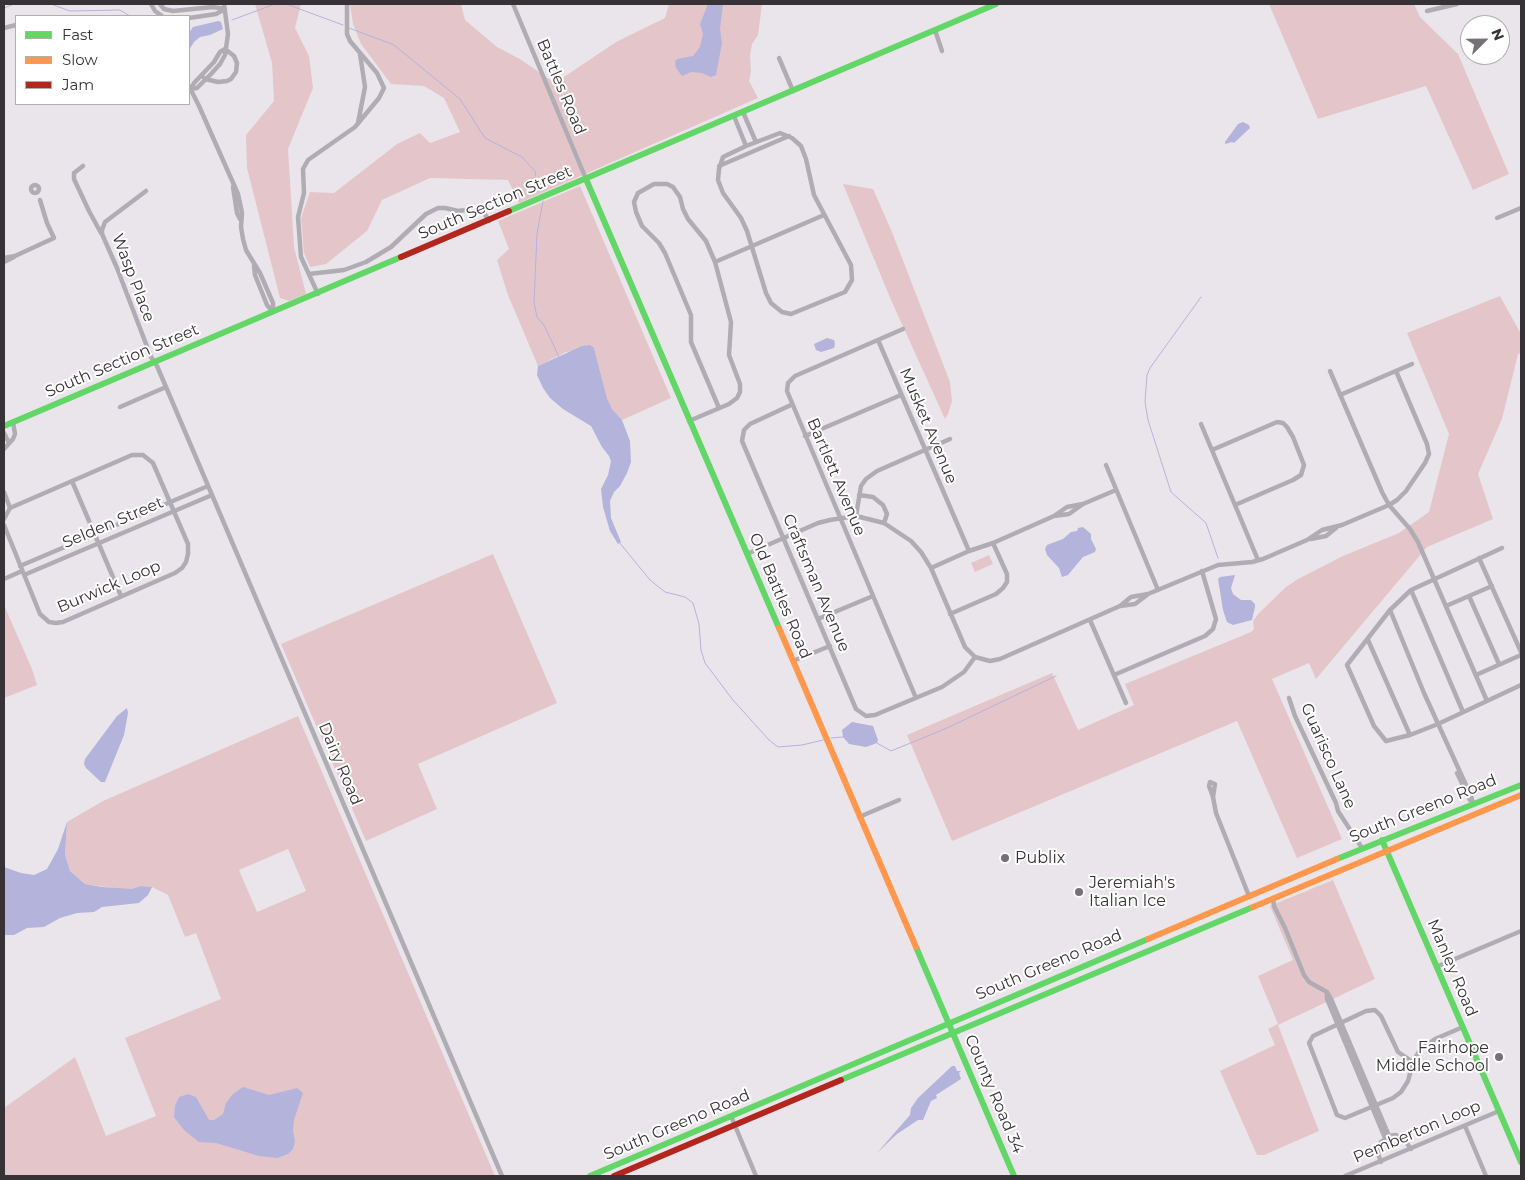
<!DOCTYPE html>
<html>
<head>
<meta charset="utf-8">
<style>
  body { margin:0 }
  #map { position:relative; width:1525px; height:1180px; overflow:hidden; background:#eae5ea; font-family:Montserrat,sans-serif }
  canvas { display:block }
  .frame { position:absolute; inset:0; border:5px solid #363235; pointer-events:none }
  .legend { position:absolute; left:15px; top:15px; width:175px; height:90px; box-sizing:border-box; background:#fff; border:1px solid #afadae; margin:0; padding:6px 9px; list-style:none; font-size:15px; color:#363235 }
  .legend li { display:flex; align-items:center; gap:10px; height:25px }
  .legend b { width:25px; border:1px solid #afadae }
  .north { position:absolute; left:1460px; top:15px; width:50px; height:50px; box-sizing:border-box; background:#fff; border:1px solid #afadae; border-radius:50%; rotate:67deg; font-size:14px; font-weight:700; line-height:20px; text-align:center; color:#363235 }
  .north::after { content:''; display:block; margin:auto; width:18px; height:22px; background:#757174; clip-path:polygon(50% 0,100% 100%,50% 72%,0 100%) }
</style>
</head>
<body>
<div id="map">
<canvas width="1525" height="1180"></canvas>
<div class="frame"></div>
<ul class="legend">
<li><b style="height:6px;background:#63d668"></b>Fast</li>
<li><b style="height:6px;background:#ff974d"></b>Slow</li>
<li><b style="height:6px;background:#b3261e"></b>Jam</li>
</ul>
<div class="north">N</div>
</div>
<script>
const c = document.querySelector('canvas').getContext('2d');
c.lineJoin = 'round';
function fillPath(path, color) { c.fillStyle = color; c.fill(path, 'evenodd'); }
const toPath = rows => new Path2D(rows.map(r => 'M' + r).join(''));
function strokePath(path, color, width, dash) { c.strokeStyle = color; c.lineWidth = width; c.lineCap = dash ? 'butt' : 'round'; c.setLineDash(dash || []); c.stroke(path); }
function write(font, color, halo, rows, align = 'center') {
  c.font = font + ' Montserrat,sans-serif'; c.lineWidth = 4; c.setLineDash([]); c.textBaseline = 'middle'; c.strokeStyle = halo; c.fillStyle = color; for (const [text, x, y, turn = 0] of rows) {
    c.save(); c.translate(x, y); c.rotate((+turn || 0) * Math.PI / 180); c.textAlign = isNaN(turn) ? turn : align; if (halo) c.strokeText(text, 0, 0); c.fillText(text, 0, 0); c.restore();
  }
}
fillPath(toPath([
  [255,4,301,4,295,28,309,56,313,88,288,149,294,247,306,294,289,301,280,298,247,168,246,135,274,101,272,63],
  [350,4,461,4,465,20,497,47,520,59,555,83,616,42,665,18,669,4,762,4,758,35,752,44,750,56,751,72,749,81,758,98,519,203,508,180,430,178,382,200,367,231,326,264,310,267,304,253,301,218,310,192,334,193,397,144,420,133,430,143,460,132,444,98,424,86,391,84,361,44,353,24],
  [1269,4,1414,4,1420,17,1458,54,1509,174,1473,190,1426,86,1318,119],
  [843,184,873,189,892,232,950,382,952,401,948,414,945,419,891,300],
  [580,186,671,398,622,420,612,409,607,398,594,348,566,352,538,366,508,295,497,260,509,249,498,221],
  [1500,296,1521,334,1521,353,1518,354,1502,419,1478,474,1493,519,1427,547,1316,679,1309,663,1272,679,1342,839,1297,858,1237,721,952,841,907,735,1052,673,1078,730,1134,705,1125,684,1251,632,1254,629,1253,621,1259,613,1286,587,1298,579,1343,556,1399,533,1429,512,1449,434,1407,333],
  [493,554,557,703,418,764,437,809,366,841,281,644],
  [989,555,993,564,975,572,971,563],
  [4,605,32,669,37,685,4,698],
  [298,716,495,1176,4,1176,4,1108,75,1057,106,1136,156,1116,125,1038,221,999,196,933,185,937,168,895,152,887,141,886,131,889,119,889,85,884,70,871,65,855,67,822,103,801],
  [288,849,306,891,257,912,239,870],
  [1333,880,1375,979,1278,1025,1319,1131,1264,1155,1257,1155,1220,1071,1275,1045,1268,1029,1278,1024,1258,976,1293,960,1270,906]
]), '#e4c6ca');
fillPath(toPath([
  [708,4,723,4,720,29,722,43,716,75,711,77,702,73,691,72,682,76,676,68,675,62,677,59,693,56,700,47,703,34,700,24],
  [218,21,221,22,223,29,210,35,200,37,194,42,189,50,189,33,193,27],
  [1243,122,1249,125,1250,128,1234,143,1232,142,1225,144,1225,142,1238,124],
  [827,338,834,340,835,344,834,348,821,352,816,350,814,344],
  [590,345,594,348,607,398,612,409,622,420,630,441,631,462,627,473,620,486,614,492,610,501,611,518,621,542,618,544,610,531,603,507,601,489,608,475,611,461,609,456,602,447,591,426,563,409,550,398,543,388,537,375,538,366,582,346],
  [1083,527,1091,534,1091,539,1096,549,1095,552,1083,557,1068,575,1062,577,1059,568,1047,555,1045,549,1047,545,1063,539,1071,532,1077,531,1078,528],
  [1235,575,1231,588,1233,594,1241,600,1251,600,1255,604,1255,607,1252,620,1233,625,1227,622,1223,610,1218,579,1220,577],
  [127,708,128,713,124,735,105,782,101,782,86,768,84,764,85,759,117,716],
  [852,722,873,726,878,740,877,743,866,747,849,744,843,737,842,730],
  [67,822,65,855,70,871,85,884,102,887,131,889,141,886,152,887,148,895,139,903,102,907,94,912,77,913,60,918,44,927,27,928,14,935,4,935,4,867,21,873,34,875,47,869,58,849],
  [952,1066,955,1066,957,1071,961,1071,959,1073,961,1079,936,1095,937,1098,931,1101,923,1120,918,1120,897,1134,877,1153,910,1115,911,1108,918,1098],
  [243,1087,269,1095,297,1088,303,1093,294,1120,293,1131,295,1141,293,1149,288,1154,277,1158,259,1156,216,1143,199,1142,184,1130,174,1117,175,1106,179,1097,188,1094,196,1097,209,1120,214,1120,223,1114,226,1103,233,1094]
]), '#b3b3dc');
strokePath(toPath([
  [51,4,70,11,120,10,130,16],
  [286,4,343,25],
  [4,8,14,4],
  [232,20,275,4],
  [349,28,394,45,460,99,485,138,522,157,535,171,538,191],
  [543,201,537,234,534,302,537,317,544,325,559,357],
  [1201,297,1150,368,1147,375,1145,402,1148,420,1171,492,1206,523,1218,558],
  [619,542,650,580,665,592,685,597,693,603,699,624,701,650,705,663,733,700,769,740,778,747,802,745,823,740],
  [831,738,843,737],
  [877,743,891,751,947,728,1056,676]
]), '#b3b3dc', 1);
strokePath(toPath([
  [151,4,155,11,162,16],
  [160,4,164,9,173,11,213,7,225,9],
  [513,4,586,179],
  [1427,11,1457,4],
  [189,18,216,14,225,9],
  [4,28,16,25],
  [935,30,942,51],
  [779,58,793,91],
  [202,76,205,79,218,82,227,81,231,79,236,72,237,63,234,56,225,49],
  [189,86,199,106,238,194,242,213,241,227,243,239,246,250,260,273,273,303,273,312],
  [191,89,197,88,211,74,220,64,225,55,228,34,224,4],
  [191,89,194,83,214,62,220,52,225,49],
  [743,112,756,142],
  [734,116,746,146,723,157,719,169,718,180,723,193,741,218,747,231,766,293,771,303,782,312,791,314,845,292,852,280,851,265,814,195,806,159,801,146,792,138,780,133,746,146],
  [358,123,365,87,360,54],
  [83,166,74,173,74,179,89,211,101,233],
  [719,166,789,136],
  '31 189a4 4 0 1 1 8 0a4 4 0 1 1-8 0Z',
  [233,187,237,213,240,219],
  [146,191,105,222,102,230,102,234,117,268,151,357,157,366,166,387,502,1176],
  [1497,218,1521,208],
  [4,258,15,256,54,238,47,223,40,200],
  [4,262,14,257],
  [715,262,706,241,688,219,683,209,680,197,673,187,667,184,654,184,638,193,634,202,636,212,642,226,659,243,665,253,691,315,691,342,719,408],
  [254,266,255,275,267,305,273,312],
  [309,274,344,270,366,262,391,247,426,214,438,208,445,208,458,211,481,208,489,221],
  [318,294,301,257,298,217,304,193,303,169,308,160,355,127,379,98,384,88,377,73,350,41,347,34,347,4],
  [903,329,795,376,788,383,787,391,916,698],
  [878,340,969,551,993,543,1054,516,1067,507,1083,504,1069,514,1054,516],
  [1330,371,1382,492,1389,505,1397,500,1406,491,1425,463,1429,454,1427,444,1396,371],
  [1340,395,1412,364],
  [791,405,750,424,744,430,742,441,856,709,866,716,875,715,942,687,964,672,975,657],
  [120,407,166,387],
  [689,421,729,404,737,398,740,392,740,384,729,355,731,322,715,262,824,215],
  [1201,424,1258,560],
  [4,433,9,443],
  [805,436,901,395],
  [4,449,13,439,15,434,13,422],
  [1212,450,1277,422,1283,423,1287,427,1293,437,1304,465,1301,475,1293,480,1235,505],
  [1106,465,1158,590],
  [72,481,121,596],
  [4,492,10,508],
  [859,495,873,497,883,505,887,514,884,523],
  [1083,504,1116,490],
  [856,516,861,486,866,479,877,471,950,439],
  [4,519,10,508,132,455,143,455,153,463,188,544,188,554,186,562,182,568,175,573,63,622,56,623,49,622,40,614,4,525],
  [1311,539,1326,536,1336,528],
  [747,554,818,523,830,520,856,516,884,523,911,541,921,552,931,568,965,647,975,657,990,661,1000,659,1120,606,1135,604,1147,595],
  [1479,558,1521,652],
  [20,566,208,486],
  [931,568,969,551],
  [24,575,212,495],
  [4,579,22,571],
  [1411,590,1463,712],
  [1469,596,1499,664],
  [1120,606,1131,597,1148,594,1218,565,1252,562,1263,559,1307,540,1322,530,1342,525,1389,505,1410,529,1418,542,1487,701],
  [1446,606,1492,586],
  [1390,610,1424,693,1471,796,1473,804],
  [950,614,996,594,1003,588,1007,582,1007,574,993,543],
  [818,619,873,596],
  [1090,620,1126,703],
  [1368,640,1410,735],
  [793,661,830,646],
  [1114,675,1205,636,1213,629,1216,619,1202,571],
  [1476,675,1521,655],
  [1289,698,1295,716,1336,803,1338,811,1362,848],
  [1386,741,1374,726,1347,665,1390,610,1411,590,1502,548],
  [1386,741,1410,735,1438,724,1521,685],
  [1457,773,1470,800],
  [1210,782,1215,784,1213,797,1209,786,1210,782],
  [1213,797,1216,813,1249,896],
  [859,817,899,800],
  [1273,898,1274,906,1285,928,1304,975,1309,982,1327,992,1331,999,1389,1136],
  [1436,967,1521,931],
  [1327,993,1327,999,1385,1138],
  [1413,1062,1398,1052,1381,1016,1375,1010,1366,1011,1313,1036,1309,1043,1337,1115,1345,1118,1393,1098,1401,1092,1408,1081,1413,1062,1420,1050,1435,1039,1463,1027],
  [731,1116,756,1176],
  [1465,1126,1486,1176],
  [1381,1162,1378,1154,1379,1145,1381,1142,1389,1136,1396,1135,1404,1139,1411,1149],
  [1345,1176,1499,1111]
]), '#b0acb4', 4.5);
strokePath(toPath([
  [586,179,779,628],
  [509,211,996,4],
  [4,426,401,257],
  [1382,840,1521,1162],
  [1337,859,1521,785],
  [916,947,1014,1176],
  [841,1080,1253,907],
  [590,1176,1148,939]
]), '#63d668', 6);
strokePath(toPath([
  [779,628,916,947],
  [1253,907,1521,795],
  [1148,939,1337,859]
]), '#ff974d', 6);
strokePath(toPath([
  [401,257,509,211],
  [614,1176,841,1080]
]), '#b3261e', 6);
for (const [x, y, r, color] of [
  [1005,858,5,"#757174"],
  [1079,892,5,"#757174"],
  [1499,1057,5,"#757174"]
]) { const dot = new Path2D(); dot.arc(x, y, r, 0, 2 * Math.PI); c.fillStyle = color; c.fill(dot); strokePath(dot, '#fff', 2); }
write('16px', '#363235', '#fff', [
  ["Battles Road",561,87,67],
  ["South Section Street",495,203,-23],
  ["Wasp Place",133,278,69],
  ["South Section Street",122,361,-23],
  ["Musket Avenue",928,426,67],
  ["Bartlett Avenue",836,477,67],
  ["Selden Street",113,523,-23],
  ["Craftsman Avenue",816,583,67],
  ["Burwick Loop",109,587,-23],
  ["Old Battles Road",780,596,67],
  ["Guarisco Lane",1328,756,66],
  ["Dairy Road",340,764,67],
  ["South Greeno Road",1423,809,-22],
  ["South Greeno Road",1049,965,-23],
  ["Manley Road",1452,968,67],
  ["County Road 34",994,1094,67],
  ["South Greeno Road",677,1125,-23],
  ["Pemberton Loop",1417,1132,-23]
]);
write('16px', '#363235', '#fff', [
  ["Publix",1015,858],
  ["Jeremiah's",1089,883],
  ["Italian Ice",1089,901],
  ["Fairhope",1489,1048,"right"],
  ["Middle School",1489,1066,"right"]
], 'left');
</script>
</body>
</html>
